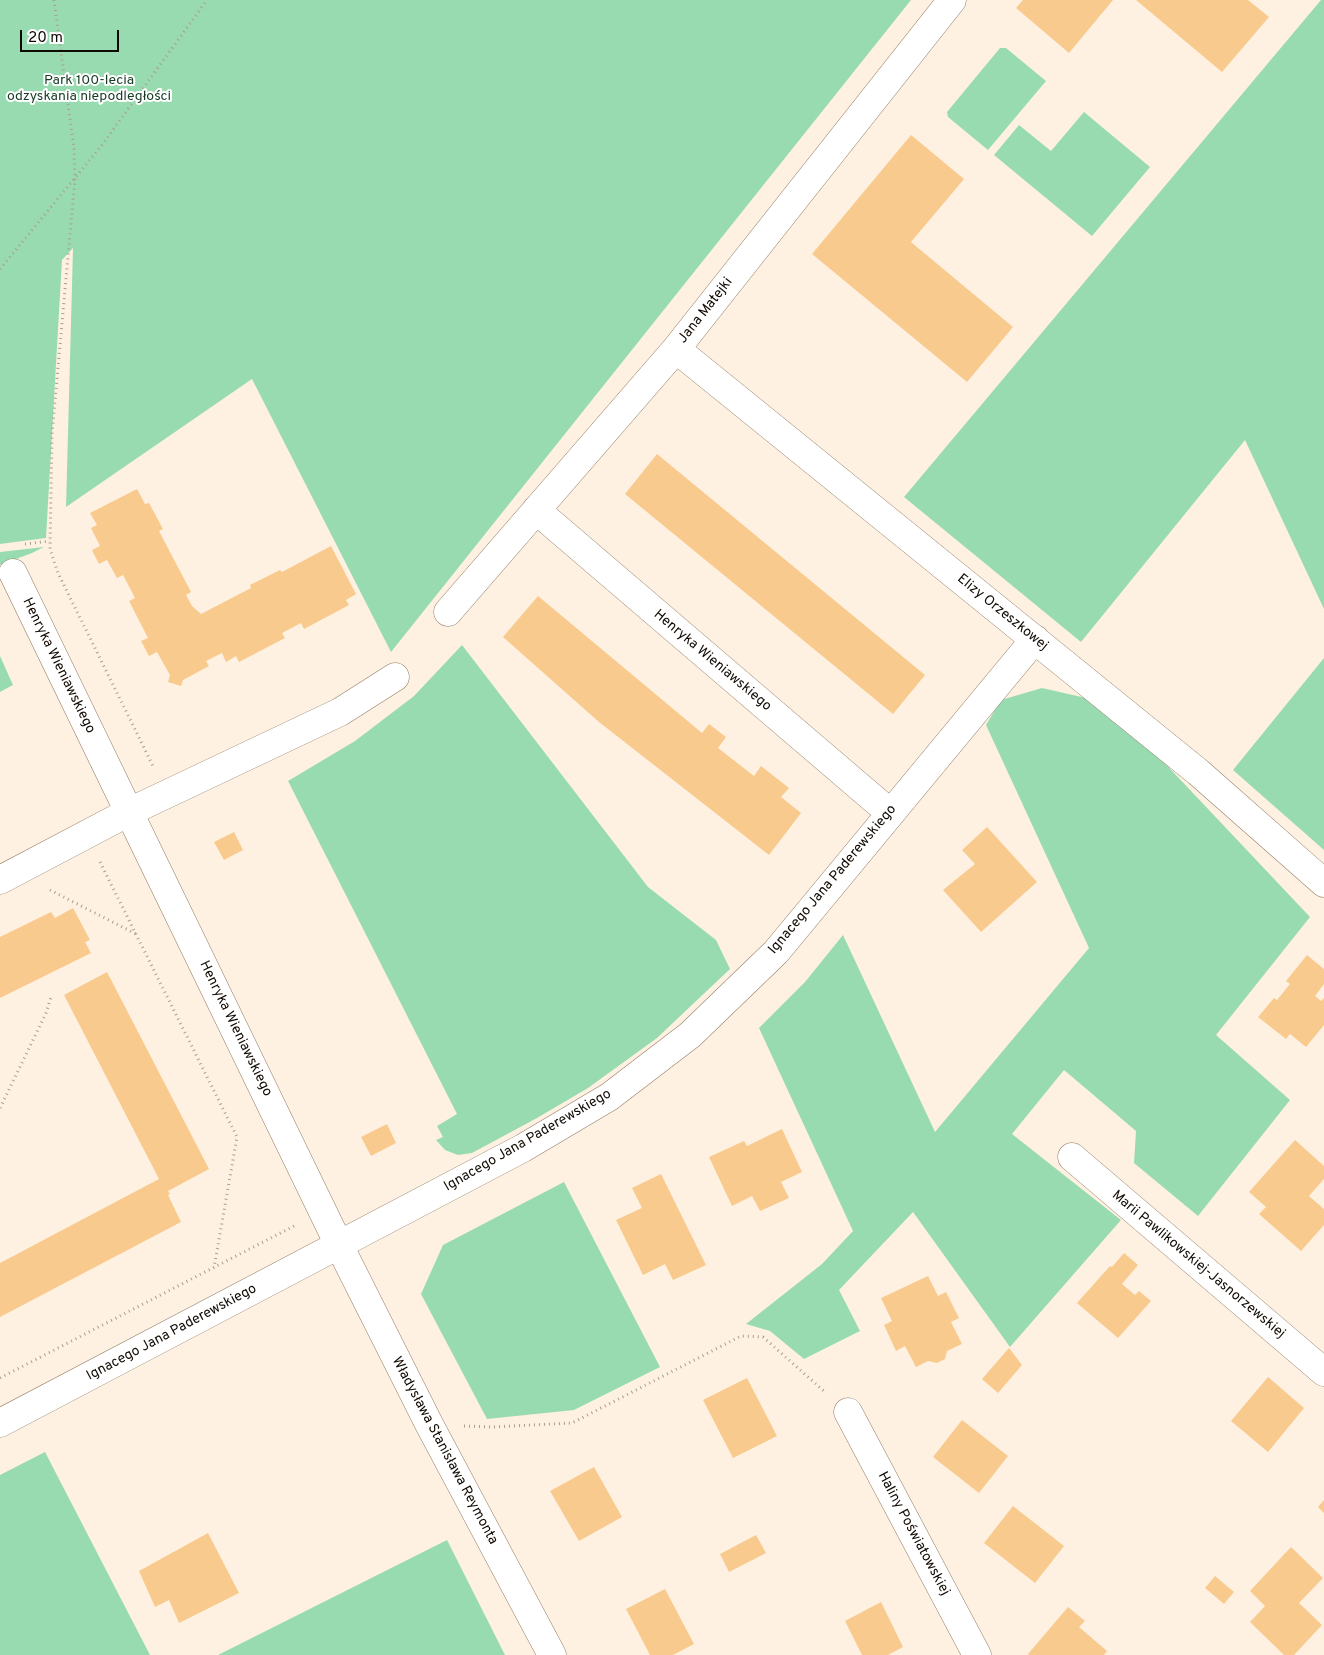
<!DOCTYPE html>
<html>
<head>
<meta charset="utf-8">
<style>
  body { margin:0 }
  #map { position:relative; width:1324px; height:1655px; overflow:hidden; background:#fef1e1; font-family:Overpass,sans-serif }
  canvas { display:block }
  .scale { position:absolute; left:20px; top:30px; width:99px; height:22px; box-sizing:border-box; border:2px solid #110a03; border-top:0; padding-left:6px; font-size:15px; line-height:18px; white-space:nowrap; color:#110a03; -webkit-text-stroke:4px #fff; paint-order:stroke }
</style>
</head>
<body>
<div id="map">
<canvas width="1324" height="1655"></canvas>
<div class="scale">20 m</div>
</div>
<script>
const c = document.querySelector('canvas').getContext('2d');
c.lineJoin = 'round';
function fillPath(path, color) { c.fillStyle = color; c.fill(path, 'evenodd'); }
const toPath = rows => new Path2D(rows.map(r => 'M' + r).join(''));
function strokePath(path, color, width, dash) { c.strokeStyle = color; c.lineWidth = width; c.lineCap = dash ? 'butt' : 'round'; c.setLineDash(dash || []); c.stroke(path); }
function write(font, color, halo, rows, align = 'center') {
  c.font = font + ' Overpass,sans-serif'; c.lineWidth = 4; c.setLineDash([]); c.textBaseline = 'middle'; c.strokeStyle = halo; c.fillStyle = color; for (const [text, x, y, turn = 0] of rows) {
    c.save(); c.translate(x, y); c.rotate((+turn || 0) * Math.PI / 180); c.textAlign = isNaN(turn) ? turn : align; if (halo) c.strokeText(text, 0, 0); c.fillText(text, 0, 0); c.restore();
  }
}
fillPath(toPath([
  [0,0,911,0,391,652,252,379,66,507,73,248,62,260,46,538,0,544],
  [1321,0,1324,0,1324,609,1245,440,1081,642,904,497],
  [1000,48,1006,48,1046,81,988,150,948,117,947,112],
  [1084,112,1150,167,1092,236,994,155,1019,125,1051,151],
  [44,547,32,553,0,565,0,552],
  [462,645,648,887,716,940,730,969,657,1038,588,1088,537,1118,472,1153,458,1155,445,1150,436,1140,443,1137,437,1126,457,1114,288,781,355,741,414,696],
  [0,656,13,685,0,692],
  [1324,658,1324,850,1233,770],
  [1042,688,1086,698,1124,720,1310,917,1216,1035,1290,1100,1198,1216,1134,1163,1136,1131,1064,1070,1012,1134,1121,1220,1010,1347,913,1212,839,1290,860,1331,804,1359,770,1331,746,1324,822,1264,853,1231,759,1028,805,982,843,935,935,1132,1089,948,986,725,1001,700],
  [564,1182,660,1367,574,1410,487,1419,421,1294,443,1245],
  [45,1452,150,1655,0,1655,0,1475],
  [447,1540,505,1655,218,1655]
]), '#99dbb1');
fillPath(toPath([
  [1023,0,1113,0,1069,53,1016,8],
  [1136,0,1248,0,1269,17,1222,72],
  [911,135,964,179,911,242,1013,327,967,382,812,254],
  [657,454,925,675,893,714,625,494],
  [137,489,145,504,149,503,163,529,159,531,191,592,186,595,192,606,201,614,251,588,250,585,280,570,282,572,331,546,356,594,346,600,349,605,304,629,301,623,282,633,285,638,239,662,236,656,226,662,222,653,206,661,209,666,183,680,181,686,168,682,170,675,157,652,149,656,141,641,148,638,129,601,135,598,123,575,117,578,107,560,99,564,92,550,100,546,91,528,97,525,90,513],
  [538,596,702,733,709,724,726,737,718,748,754,776,761,766,789,788,781,797,801,813,769,855,599,722,503,637],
  [987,827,1037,882,981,932,943,890,975,864,962,850],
  [234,832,243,850,224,860,214,842],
  [73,908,90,940,85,942,91,953,0,998,0,937,51,912,55,918],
  [1307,955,1324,969,1324,984,1315,996,1321,1001,1324,998,1324,1025,1306,1047,1290,1034,1286,1039,1258,1017,1274,998,1277,1000,1290,984,1286,981],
  [107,972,209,1169,168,1191,170,1194,168,1195,181,1222,0,1317,0,1263,159,1179,64,995],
  [387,1124,396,1143,371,1156,361,1137],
  [782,1129,802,1172,781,1182,789,1198,760,1211,752,1196,732,1206,709,1157,744,1141,747,1146],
  [1295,1140,1324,1166,1324,1179,1309,1196,1324,1209,1324,1225,1301,1251,1259,1214,1266,1207,1249,1192],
  [661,1174,706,1265,673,1280,665,1264,643,1275,616,1220,642,1208,632,1188],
  [1124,1253,1138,1265,1122,1284,1135,1295,1139,1291,1151,1301,1118,1338,1077,1303,1110,1266,1112,1267],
  [928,1276,938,1296,946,1292,959,1318,951,1322,962,1344,947,1351,945,1359,937,1363,928,1361,916,1367,905,1346,896,1351,884,1325,892,1321,881,1298],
  [1009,1348,1022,1365,998,1393,982,1379],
  [1268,1377,1304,1408,1268,1452,1231,1421],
  [747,1378,777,1436,733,1458,703,1400],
  [962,1420,1008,1456,979,1493,933,1457],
  [594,1467,622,1517,579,1541,550,1491],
  [1324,1500,1324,1513,1318,1507],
  [1013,1506,1064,1546,1035,1583,984,1543],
  [208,1533,239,1593,179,1623,169,1600,155,1607,139,1571],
  [756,1535,766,1553,729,1572,720,1554],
  [1291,1547,1323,1578,1299,1603,1322,1625,1294,1655,1284,1655,1250,1622,1265,1606,1250,1591],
  [1215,1576,1234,1592,1224,1604,1205,1588],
  [665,1589,694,1644,673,1655,650,1655,626,1609],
  [881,1602,903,1647,888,1655,862,1655,845,1621],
  [1068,1607,1085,1621,1079,1627,1107,1651,1104,1655,1029,1655,1028,1654]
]), '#f9ca8e');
const minor = toPath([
  [676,349,1198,772,1324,883],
  [536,510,889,812],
  [13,573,339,1245,429,1424,552,1655],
  [448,612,676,349,952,0],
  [0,880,129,812,340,712,395,677],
  [1072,1157,1324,1372],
  [848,1412,977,1655],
  [0,1423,523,1148,609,1097,690,1035,776,952,1035,639]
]);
strokePath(minor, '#927e67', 29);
strokePath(toPath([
  [54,0,74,148,75,179,52,434,50,549,58,573,153,766],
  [0,269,102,145,207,0],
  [25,544,50,541],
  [100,862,237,1137,214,1268],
  [50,890,138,935],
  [0,1108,46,1013,51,997],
  [0,1378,296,1225],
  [464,1426,492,1427,572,1423,741,1336,763,1337,825,1392]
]), '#a99e92', 3, [1, 4]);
strokePath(minor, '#fff', 28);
write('14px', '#153b25', '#fff', [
  ["Park 100-lecia",89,81],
  ["odzyskania niepodległości",89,97]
]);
write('14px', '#110a03', '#fff', [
  ["Jana Matejki",706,311,-52],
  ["Elizy Orzeszkowej",1002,613,39],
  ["Henryka Wieniawskiego",712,661,40],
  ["Henryka Wieniawskiego",58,666,64],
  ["Ignacego Jana Paderewskiego",833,880,-50],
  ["Henryka Wieniawskiego",235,1029,64],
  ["Ignacego Jana Paderewskiego",528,1141,-30],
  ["Marii Pawlikowskiej-Jasnorzewskiej",1198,1265,40],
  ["Ignacego Jana Paderewskiego",172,1333,-28],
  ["Władysława Stanisława Reymonta",444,1451,62],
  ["Haliny Poświatowskiej",913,1534,62]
]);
</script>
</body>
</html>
